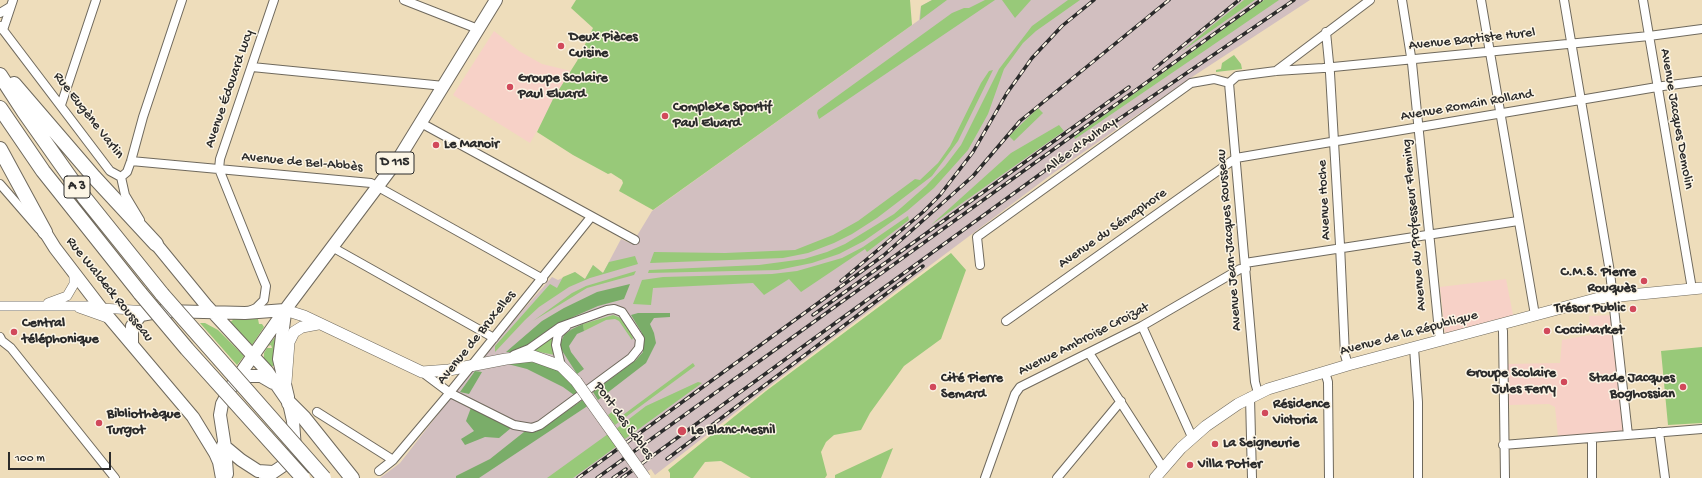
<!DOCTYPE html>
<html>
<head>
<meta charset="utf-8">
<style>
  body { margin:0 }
  #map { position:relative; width:1702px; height:478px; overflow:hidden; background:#edb; font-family:"Gochi Hand",sans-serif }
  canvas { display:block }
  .scale { position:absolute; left:8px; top:452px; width:103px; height:18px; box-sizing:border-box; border:2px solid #2b2b2b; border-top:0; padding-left:5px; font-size:12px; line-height:14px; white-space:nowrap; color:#2b2b2b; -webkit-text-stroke:3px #fcf5e5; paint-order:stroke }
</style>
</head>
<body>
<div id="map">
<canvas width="1702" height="478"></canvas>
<div class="scale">100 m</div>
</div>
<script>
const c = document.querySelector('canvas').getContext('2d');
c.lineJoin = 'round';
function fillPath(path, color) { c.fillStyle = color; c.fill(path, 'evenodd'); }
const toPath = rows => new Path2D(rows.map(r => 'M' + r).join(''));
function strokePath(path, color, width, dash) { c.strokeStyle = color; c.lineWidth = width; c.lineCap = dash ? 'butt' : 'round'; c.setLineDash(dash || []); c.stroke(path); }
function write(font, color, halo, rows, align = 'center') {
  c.font = font + ' "Gochi Hand",sans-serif'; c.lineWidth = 3; c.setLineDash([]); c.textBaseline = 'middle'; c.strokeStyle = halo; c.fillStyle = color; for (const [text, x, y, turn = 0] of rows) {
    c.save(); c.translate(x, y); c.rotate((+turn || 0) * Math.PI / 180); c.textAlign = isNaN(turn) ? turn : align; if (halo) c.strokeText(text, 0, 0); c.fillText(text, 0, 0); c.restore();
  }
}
fillPath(toPath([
  [494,31,519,51,542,64,571,71,530,143,453,95],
  [1506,279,1513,315,1445,333,1440,287],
  [1613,315,1624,432,1558,436,1555,407,1549,404,1509,405,1508,401,1507,364,1560,363,1562,340,1590,335,1589,316]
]), '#f7d1c7');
fillPath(toPath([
  [932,0,1310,0,1189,79,1052,174,788,372,655,475,651,469,645,473,643,478,380,478,400,463,488,350,552,277,558,280,575,272,585,279,593,265,603,273,621,239,632,244,652,211,919,20,921,6]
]), '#d2bfc0');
fillPath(toPath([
  [576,0,910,0,912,25,653,210,619,191,623,183,622,180,611,173,608,174,573,155,537,132,553,99,577,61,593,28,571,8],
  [932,0,947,0,920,20,921,6],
  [985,0,995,0,819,119,817,113,818,110,952,13,964,8,969,8],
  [1002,0,1031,0,1015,18],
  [1068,0,1080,0,1036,31,1023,43,1004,69,988,114,968,150,934,188,907,211,864,241,839,254,812,263,778,270,648,273,649,270,759,265,804,259,827,252,845,244,894,214,926,186,945,166,961,145,999,69,1032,26],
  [1244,0,1255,0,1181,52,1209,28],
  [1264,0,1279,0,1075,139,1074,137],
  [1234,55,1241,64,1242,69,1216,72,1216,70,1221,69,1222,63],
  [993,70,958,141,932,176,877,218,852,234,834,243,808,253,783,258,650,263,654,252,725,253,795,250,833,235,858,221,915,179,920,180,938,163,950,146,981,83,989,71],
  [1038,108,1043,113,1014,141,1009,136],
  [1059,125,1064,131,931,225,1011,153],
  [908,216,909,220,867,252,865,249,801,292,789,279,764,295,753,283,653,288,651,305,633,304,642,280,663,277,772,274,797,271,842,258,863,247],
  [951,253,966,270,941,339,904,366,870,413,861,430,834,435,826,442,821,452,827,475,825,478,751,478,721,461,705,462,693,478,670,478,670,473,668,470,766,391],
  [635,256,638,264,590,278,569,287,539,307,525,320,495,352,495,346,550,284,557,288,563,277,575,272,585,279,593,265,603,273,609,262],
  [636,271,634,275,587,288,533,321,572,293,586,286],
  [613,315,621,318,626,324,633,338,632,340,619,321,615,319,606,320,584,331,583,324],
  [231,318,258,319,259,324,262,324,264,327,252,345,230,322,233,320],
  [200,323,205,323,218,330,244,356,237,365],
  [560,331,552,343,555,355,534,351,533,349],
  [275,337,275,365,271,367,264,359,264,353,267,348,272,348,271,345,268,346],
  [1702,347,1702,423,1668,425,1661,351],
  [693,363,695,366,615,425,608,415,617,408,623,415],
  [698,382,702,383,625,439,616,429,646,406],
  [608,434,617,446,573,478,547,478],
  [893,448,881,478,835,478,835,475]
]), '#98c979');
fillPath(toPath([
  [630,284,624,299,598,306,573,317,528,345,514,352,506,352,542,321,564,308,597,292],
  [638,313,670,313,670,317,654,318,650,324,654,333,656,343,646,363,598,400,593,392,636,360,643,352,642,333,631,315],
  [583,324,584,331,577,334,569,346,571,352,584,369,577,374,561,349,561,342,564,335,572,329],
  [520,361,549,364,561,372,578,391,574,395,563,387,527,369,504,363],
  [475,371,482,372,469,394,460,392],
  [584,399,589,405,479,478,456,478,456,476,490,459,524,432,535,432,541,429],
  [472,405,511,428,499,438,485,437,465,445,461,439,474,431,466,421]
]), '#7aad69');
const minor = toPath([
  [404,0,478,29],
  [1402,0,1412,63,1440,341],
  [1481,0,1535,315],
  [1564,0,1610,272,1628,435],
  [1643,0,1692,289],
  [0,13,10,7],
  [0,26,110,171,121,177,125,195,140,220],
  [3,30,13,0],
  [1326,32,1330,73,1340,245,1345,355,1348,365],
  [252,67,444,86],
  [1276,71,1370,0],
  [1229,83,1237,76,1276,71,1323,68,1649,36,1702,29],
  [1229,83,1255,382,1258,393],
  [61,105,96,0],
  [421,123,635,240],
  [131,161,371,183,543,279],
  [121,177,127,172,131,161,143,117,182,0],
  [0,184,39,229],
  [332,247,494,338],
  [1245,263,1518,221],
  [980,265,977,237,1191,83,1214,79,1229,83],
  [249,311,256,308,264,300,266,286,219,169,220,159,274,0],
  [1006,321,1236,158,1663,86,1702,81],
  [1501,325,1503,331,1505,478],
  [1142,326,1192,437],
  [0,337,2,341,11,348,115,478],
  [1414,348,1418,402,1418,478],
  [1089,353,1163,468],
  [561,366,556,345,558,334,566,327],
  [422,372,450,393,514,425,532,428,540,425,631,358,639,348,640,339,622,312,614,309,607,310,560,327,529,349,514,355],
  [1325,372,1328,382,1329,478],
  [1250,397,1252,478],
  [317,412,393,460],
  [1659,432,1665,478],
  [1592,439,1592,478],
  [1503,445,1702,429],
  [379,471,393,460,447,396,591,217],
  [985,478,1015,394,1020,387,1142,326,1240,269,1246,269],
  [1057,478,1121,401]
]);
const tertiary = toPath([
  [48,303,67,296,74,284,74,274],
  [0,306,94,306],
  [79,308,110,319],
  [101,308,149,311]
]);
const secondary = toPath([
  [285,310,304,316,422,372,449,370,506,359,533,356,561,366,576,381],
  [286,382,289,342,294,332,302,327,318,324],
  [1155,478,1181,448,1206,426,1238,404,1268,389,1348,365,1599,298,1702,288]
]);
const primary = toPath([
  [45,232,55,248,101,308,193,417,215,453,219,462,222,478],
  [156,244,206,305,267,371,289,403,293,421,295,449,292,457,284,465,265,478],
  [285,313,279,359,288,397],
  [132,344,132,326,141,315,163,311,245,313,285,310],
  [231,387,285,310,399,158,496,0],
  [223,445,241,460,258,471,273,472],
  [227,474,225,447,220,415,222,404,231,387,245,376,261,376,273,383]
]);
const motorway = toPath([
  [0,75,24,112,84,197,162,294],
  [14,84,94,177,156,244],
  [0,108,43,171,140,293],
  [0,149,45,232],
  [289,403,304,418,352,478]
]);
strokePath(minor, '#6f695d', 10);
strokePath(tertiary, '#6f695d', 10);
strokePath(secondary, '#6f695d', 12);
strokePath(primary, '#6f695d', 14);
strokePath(motorway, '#6f695d', 16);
strokePath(minor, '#fff', 8);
strokePath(tertiary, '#fff', 9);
strokePath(secondary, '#fff', 11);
strokePath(primary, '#fff', 12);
strokePath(motorway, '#fff', 14);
const rail = toPath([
  [1154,69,1239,0],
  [841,281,923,212,940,195,973,152,1007,93,1032,58,1062,26,1094,0],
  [813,315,1129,87],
  [667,459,923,266],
  [578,478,884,255,973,176,1020,121,1169,0],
  [597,478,1261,0],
  [613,478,626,469],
  [622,478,1072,151,1294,0],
  [641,478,646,474]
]);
strokePath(rail, '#2b2b2b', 3.5);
strokePath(rail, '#fcf5e5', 2, [6]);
const secondaryBridge = toPath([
  [576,381,645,478]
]);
const motorwayBridge = toPath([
  [140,293,187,349,303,478],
  [162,294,324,478]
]);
strokePath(secondaryBridge, '#6f695d', 12, []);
strokePath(motorwayBridge, '#6f695d', 16, []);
strokePath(secondaryBridge, '#fff', 11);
strokePath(motorwayBridge, '#fff', 14);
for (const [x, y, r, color] of [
  [561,46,4,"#d1495b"],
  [510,87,4,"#d1495b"],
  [665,116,4,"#d1495b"],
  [436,145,4,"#d1495b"],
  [1644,281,4,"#d1495b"],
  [1633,309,4,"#d1495b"],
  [1547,331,4,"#d1495b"],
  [14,332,4,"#d1495b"],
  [1564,382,4,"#d1495b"],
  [933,387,4,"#d1495b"],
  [1683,387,4,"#d1495b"],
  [1265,413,4,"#d1495b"],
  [99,423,4,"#d1495b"],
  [682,431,5,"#d1495b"],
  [1215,444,4,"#d1495b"],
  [1190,465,4,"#d1495b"]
]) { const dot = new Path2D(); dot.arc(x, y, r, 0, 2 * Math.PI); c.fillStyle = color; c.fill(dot); strokePath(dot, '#fcf5e5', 1.5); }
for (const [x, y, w] of [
  [395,163,38],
  [77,187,26]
]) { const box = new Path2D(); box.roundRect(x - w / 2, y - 11, w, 22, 3); c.fillStyle = '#fcf5e5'; c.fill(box); strokePath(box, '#2b2b2b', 1); }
write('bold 13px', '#2b2b2b', null, [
  ["D 115",395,163],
  ["A 3",77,187]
]);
write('bold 14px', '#2b2b2b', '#fcf5e5', [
  ["Deux Pièces",569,38],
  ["Cuisine",569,54],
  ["Groupe Scolaire",518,79],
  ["Paul Eluard",518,95],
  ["Complexe Sportif",673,108],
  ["Paul Eluard",673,124],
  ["Le Manoir",444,145],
  ["C.M.S. Pierre",1636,273,"right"],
  ["Rouquès",1636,289,"right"],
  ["Trésor Public",1625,309,"right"],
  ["Central",22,324],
  ["téléphonique",22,340],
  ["CocciMarket",1555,331],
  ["Groupe Scolaire",1556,374,"right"],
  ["Jules Ferry",1556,390,"right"],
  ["Cité Pierre",941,379],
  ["Semard",941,395],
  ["Stade Jacques",1675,379,"right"],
  ["Boghossian",1675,395,"right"],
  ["Résidence",1273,405],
  ["Victoria",1273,421],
  ["Bibliothèque",107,415],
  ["Turgot",107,431],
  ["Le Blanc-Mesnil",691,431],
  ["La Seigneurie",1223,444],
  ["Villa Potier",1198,465]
], 'left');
write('14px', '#2b2b2b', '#fcf5e5', [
  ["Avenue Baptiste Hurel",1472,40,-6],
  ["Avenue Édouard Lucy",230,89,-71],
  ["Avenue Romain Rolland",1467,106,-10],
  ["Rue Eugène Varlin",88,116,52],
  ["Avenue Jacques Demolin",1676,119,80],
  ["Allée d'Aulnay",1081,146,-36],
  ["Avenue de Bel-Abbès",302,163,5],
  ["Avenue Hoche",1325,200,-93],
  ["Avenue du Professeur Fleming",1415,225,-95],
  ["Avenue du Sémaphore",1113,229,-35],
  ["Avenue Jean-Jacques Rousseau",1230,240,-95],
  ["Rue Waldeck Rousseau",109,290,51],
  ["Avenue de la République",1409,334,-15],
  ["Avenue de Bruxelles",477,338,-51],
  ["Avenue Ambroise Croizat",1084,340,-27],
  ["Pont des Sables",623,421,54]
]);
</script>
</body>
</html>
